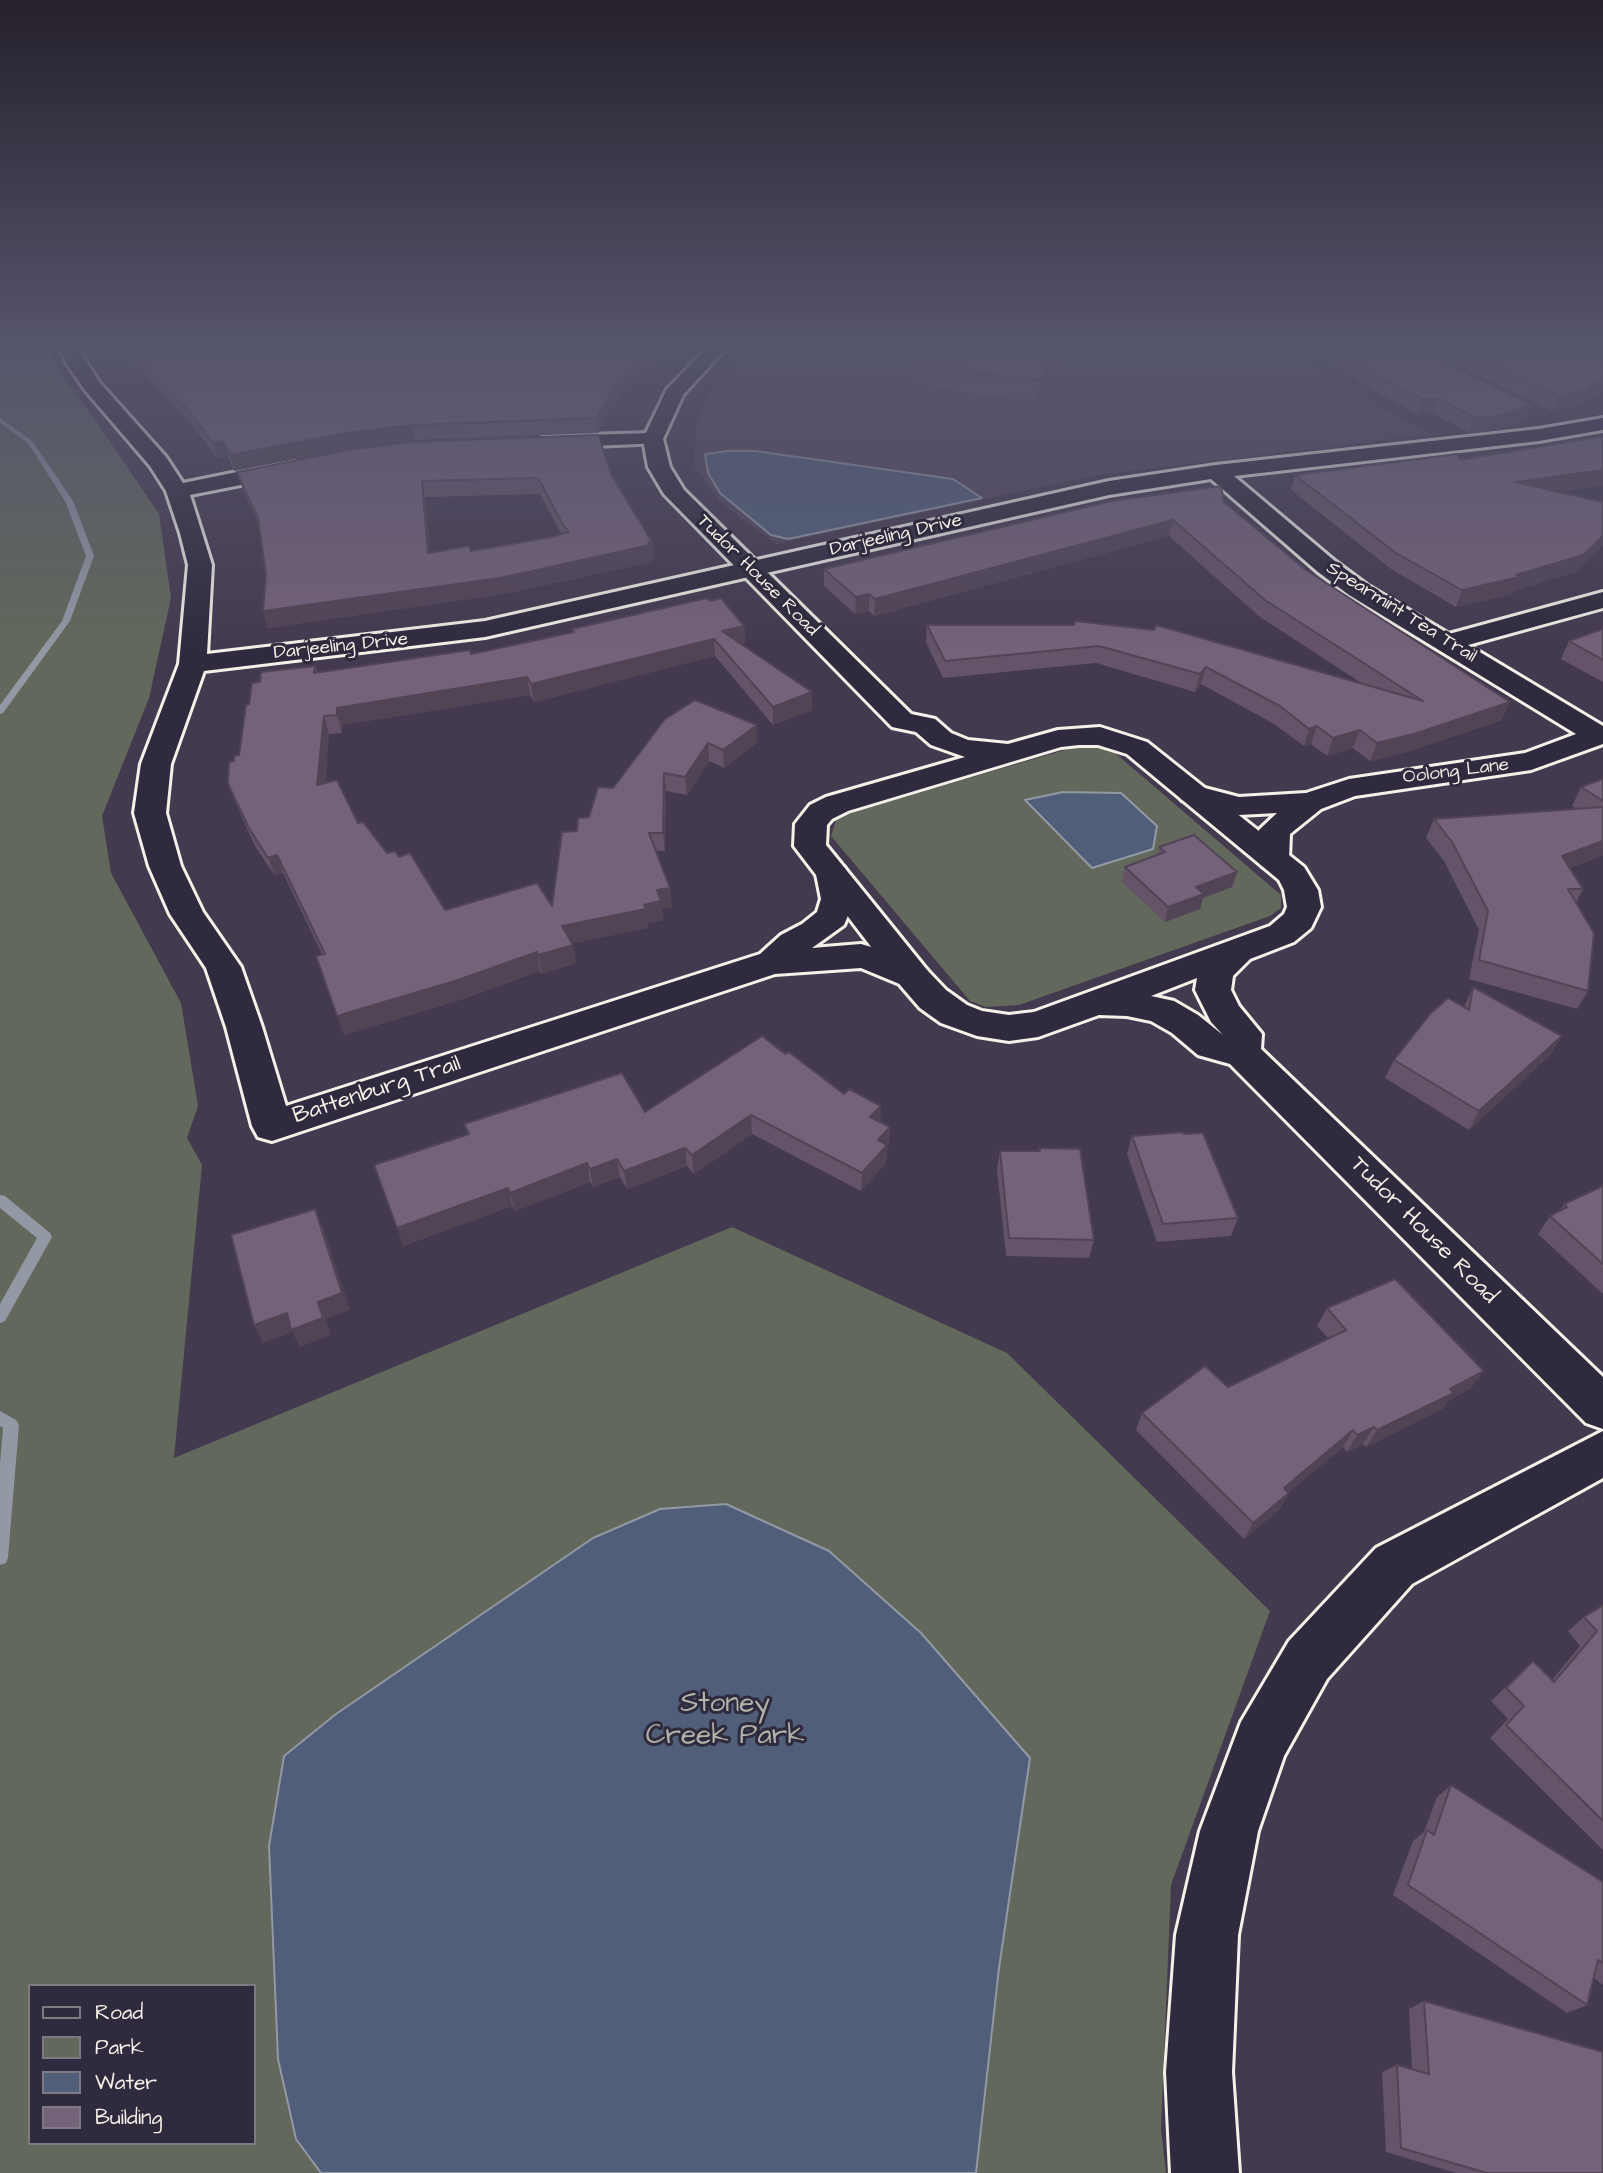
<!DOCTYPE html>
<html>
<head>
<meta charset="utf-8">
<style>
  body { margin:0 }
  #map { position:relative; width:1603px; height:2173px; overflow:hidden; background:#443a4f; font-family:"Architects Daughter",sans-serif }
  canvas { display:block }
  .legend { position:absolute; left:28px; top:1984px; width:228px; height:161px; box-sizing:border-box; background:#2f2a3d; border:2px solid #7e7a81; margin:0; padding:9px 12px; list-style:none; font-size:21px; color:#f4f1e8 }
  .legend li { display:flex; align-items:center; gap:14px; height:35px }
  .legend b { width:35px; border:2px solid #7e7a81 }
</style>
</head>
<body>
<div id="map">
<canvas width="1603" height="2173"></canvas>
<ul class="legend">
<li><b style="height:9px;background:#2f2a3d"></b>Road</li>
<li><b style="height:19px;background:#62685b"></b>Park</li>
<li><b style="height:19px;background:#505e79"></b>Water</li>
<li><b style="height:19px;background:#74617a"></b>Building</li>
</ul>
</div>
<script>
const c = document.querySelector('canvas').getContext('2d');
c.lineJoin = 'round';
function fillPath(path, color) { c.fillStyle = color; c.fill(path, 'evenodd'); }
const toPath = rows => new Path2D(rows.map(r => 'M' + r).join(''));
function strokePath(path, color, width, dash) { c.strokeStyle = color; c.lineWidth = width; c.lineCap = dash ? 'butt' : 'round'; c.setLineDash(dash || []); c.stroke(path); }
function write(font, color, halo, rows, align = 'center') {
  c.font = font + ' "Architects Daughter",sans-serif'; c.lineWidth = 6; c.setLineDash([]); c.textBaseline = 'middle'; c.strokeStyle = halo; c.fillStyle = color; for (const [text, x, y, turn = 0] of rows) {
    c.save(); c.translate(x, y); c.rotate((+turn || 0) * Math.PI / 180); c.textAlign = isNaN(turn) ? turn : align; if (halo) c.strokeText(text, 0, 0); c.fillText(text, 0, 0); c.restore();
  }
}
fillPath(toPath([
  [751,348,1293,348,1309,362,1375,404,1432,434,1097,475,776,544,720,502,694,466,696,424,707,397]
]), '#52465c');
fillPath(toPath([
  [0,348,50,348,58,371,94,418,159,514,171,598,149,698,102,816,111,873,181,1003,198,1106,187,1138,202,1165,174,1458,732,1227,1007,1353,1270,1611,1171,1885,1161,2129,1166,2173,0,2173],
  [30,1986,254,1986,254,2143,30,2143],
  [1193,348,1246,348,1243,360,1190,354],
  [1075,747,1099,748,1115,753,1281,895,1281,908,1270,916,1019,1005,986,1007,970,1001,831,836,836,820,853,812]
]), '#62685b');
const water = toPath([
  [728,451,755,451,953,479,982,498,788,539,771,535,720,493,708,473,705,454,728,451],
  [1063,792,1121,793,1157,826,1153,849,1092,868,1025,800,1063,792],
  [726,1504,829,1551,921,1633,1030,1758,999,1968,976,2173,321,2173,296,2139,278,2059,269,1846,284,1756,336,1714,593,1538,660,1509,726,1504]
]);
fillPath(water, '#505e79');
strokePath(water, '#9299a5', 2);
fillPath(toPath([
  [0,418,33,442,73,501,94,556,70,621,3,713,0,714,0,705,62,621,86,556,65,501,28,443,0,423,0,418],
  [0,1195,5,1196,50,1233,52,1237,5,1321,0,1323,0,1304,37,1238,0,1208,0,1195],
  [0,1411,16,1420,19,1425,8,1557,6,1563,0,1565,0,1464,3,1428,0,1426,0,1411]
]), '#9299a5');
const minor = toPath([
  [60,348,78,348,99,382,166,457,183,483,291,461,299,463,302,468,299,473,291,475,190,495,212,565,207,654,485,621,1109,481,1216,465,1539,429,1603,418,1603,430,1539,441,1234,476,1336,562,1367,585,1449,634,1603,592,1603,608,1468,645,1603,726,1603,744,1531,770,1355,796,1321,809,1290,834,1289,859,1284,866,1273,869,1262,866,1257,859,1259,830,1277,813,1239,815,1182,800,1178,794,1182,788,1193,785,1239,797,1306,793,1349,779,1525,753,1576,734,1349,595,1318,572,1211,479,1109,495,485,637,204,671,171,764,166,813,181,866,203,912,241,967,262,1027,286,1106,760,954,781,935,802,924,817,912,821,899,816,874,820,867,832,864,844,867,848,874,855,899,844,925,812,948,861,944,899,955,927,970,932,978,927,986,914,990,861,968,775,974,272,1141,258,1137,252,1126,226,1027,206,968,170,914,149,866,134,813,141,764,179,664,188,565,180,533,166,491,150,466,85,390,67,364,60,348],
  [653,433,660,435,663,439,660,443,549,448,542,446,539,442,542,438,549,436,653,433],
  [1603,1431,1603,1478,1412,1584,1327,1679,1284,1756,1258,1831,1238,1935,1232,2072,1239,2173,1171,2173,1166,2072,1176,1935,1200,1831,1241,1722,1289,1641,1376,1548,1603,1431]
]);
const tertiary = toPath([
  [707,348,726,348,683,395,663,439,670,467,684,490,911,714,935,719,951,733,968,740,1008,744,1058,730,1100,727,1147,742,1304,867,1318,890,1321,907,1311,928,1294,942,1250,959,1233,976,1231,990,1239,1006,1262,1034,1261,1049,1603,1377,1603,1429,1586,1423,1230,1064,1198,1055,1172,1033,1151,1021,1127,1016,1099,1015,1038,1037,1009,1041,977,1036,941,1023,920,1008,901,986,794,846,795,824,810,805,826,797,965,757,931,745,916,732,892,727,664,494,648,467,643,439,667,389,707,348],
  [1079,745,1098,745,1127,754,1279,880,1284,890,1287,907,1284,914,1270,926,1034,1012,1009,1015,982,1011,967,1005,946,990,927,970,826,845,827,825,832,819,848,811,1061,747,1079,745],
  [1197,978,1195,990,1211,1022,1223,1035,1198,1015,1174,1001,1151,996,1197,978]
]);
strokePath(minor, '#f4f1e8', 6);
strokePath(tertiary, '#f4f1e8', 6);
fillPath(minor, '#2f2a3d');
fillPath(tertiary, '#2f2a3d');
fillPath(toPath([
  [126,348,672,348,621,392,598,433,414,440,357,447,234,471,228,457,218,459,193,426,146,377,143,377,130,359],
  [914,348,1119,348,1114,358,1064,353,1037,402,957,392,958,389,920,384],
  [1317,348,1426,348,1527,420,1491,431,1470,433,1432,413,1419,415,1361,383,1340,369],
  [1432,348,1603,348,1583,403,1554,412,1465,369],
  [1603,436,1603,485,1556,492,1603,502,1603,545,1576,572,1513,591,1512,594,1456,607,1391,569,1291,490,1295,475,1460,460],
  [237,472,612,476,652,542,654,558,652,558,652,562,503,594,268,628,263,611,266,575,259,525,242,487],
  [540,494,561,534,556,535,556,537,471,551,430,553,425,497],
  [1224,502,1306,570,1502,720,1407,752,1370,761,1353,748,1327,756,1311,744,1304,746,1274,724,1201,684,1195,692,1096,663,943,678,926,642,927,625,1074,625,1363,684,1260,617,1169,536,874,616,869,611,855,614,824,586,824,569],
  [744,626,745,643,741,644,812,710,773,725,715,656,534,702,530,695,342,725,342,733,329,734,325,783,358,823,387,853,399,857,445,910,552,906,577,831,613,788,665,719,757,725,757,743,724,768,709,761,687,795,666,791,665,851,656,851,672,907,662,908,663,920,647,923,648,928,572,943,576,963,542,974,540,971,463,999,344,1035,316,956,322,954,283,873,275,876,255,846,235,802,228,784,234,761,239,755,249,704,260,682,315,666,317,672,471,654,572,633,572,629],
  [1603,629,1603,682,1561,659,1569,641],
  [1603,779,1603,855,1570,868,1583,889,1576,903,1588,991,1577,1009,1469,979,1479,930,1444,861,1426,838,1434,819,1577,809,1572,806,1581,787],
  [1159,847,1237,872,1232,887,1203,898,1200,909,1165,922,1122,882,1125,867,1157,855],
  [1473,987,1562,1036,1550,1055,1469,1130,1385,1078,1394,1060,1464,1007],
  [762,1036,880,1122,890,1127,889,1145,887,1148,886,1163,861,1191,752,1134,694,1174,687,1166,627,1189,620,1177,593,1187,590,1182,515,1211,512,1206,403,1246,467,1134,464,1124,645,1112],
  [1132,1136,1238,1218,1231,1236,1157,1242,1127,1154],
  [1039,1148,1094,1240,1089,1258,1006,1256,997,1169,1000,1151,1039,1151],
  [1603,1186,1603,1294,1538,1234,1550,1216,1560,1211,1564,1204],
  [1327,1308,1471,1388,1448,1401,1442,1409,1366,1447,1363,1444,1347,1452,1343,1447,1289,1492,1280,1509,1244,1539,1136,1430,1142,1413,1228,1387,1329,1339,1317,1326],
  [1603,1605,1603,1850,1490,1738,1508,1719,1491,1701,1533,1661,1552,1680,1580,1646,1568,1631,1584,1617],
  [1451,1785,1603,1882,1603,1985,1594,1978,1587,2005,1567,2013,1393,1895,1413,1841,1424,1832,1437,1797],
  [1424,2001,1603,2173,1456,2173,1386,2152,1382,2072,1397,2065,1412,2069,1409,2009]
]), '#645369');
fillPath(toPath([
  [655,348,672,348,621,392,598,433,597,418,619,378],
  [1058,348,1065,348,1064,353,1037,402,1040,380],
  [1115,348,1119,348,1114,358],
  [141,362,146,377,143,377,138,363],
  [1603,380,1603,392,1584,401,1583,403,1554,412,1559,397],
  [1437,398,1432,413,1419,415,1424,400],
  [1532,405,1527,420,1491,431,1470,433,1475,418],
  [411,425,414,440,357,447,234,471,230,455,353,432],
  [223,441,228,457,218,459,213,443],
  [1603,470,1603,485,1509,498,1515,482],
  [422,481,425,497,432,570,428,553],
  [1173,520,1169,536,874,616,875,599],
  [1603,536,1603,545,1576,572,1513,591,1512,594,1456,607,1462,590,1516,575],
  [648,542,652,542,654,558,652,558,652,562,503,594,268,628,263,611],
  [869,594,869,611,855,614,856,597],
  [744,626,745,643,723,648,722,631],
  [714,639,715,656,534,702,531,684],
  [1206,667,1201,684,1195,692,1200,674],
  [527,677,530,695,342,725,342,733,337,715,337,708],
  [812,692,812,710,773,725,773,707],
  [1510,702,1502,720,1407,752,1370,761,1377,743],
  [324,716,329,734,323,804,317,785],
  [757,725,757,743,724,768,723,750],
  [1317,726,1311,744,1304,746,1309,729],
  [1360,730,1353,748,1327,756,1333,738],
  [708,743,709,761,687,795,685,777],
  [664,773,666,791,665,851,663,833],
  [1603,841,1603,855,1552,875,1562,856],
  [277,855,283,873,275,876,268,858],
  [1237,872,1232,887,1203,898,1200,909,1165,922,1168,907,1196,887],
  [670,888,672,907,662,908,663,920,647,923,648,928,565,944,562,926,644,905,657,890],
  [573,945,576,963,542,974,538,955],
  [537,952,540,971,463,999,344,1035,337,1016],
  [1562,1036,1550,1055,1469,1130,1479,1111],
  [881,1106,880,1124,870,1117],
  [751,1115,752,1134,694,1174,692,1155],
  [890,1127,889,1145,887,1148,886,1163,861,1191,862,1173,878,1140],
  [685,1148,687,1166,627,1189,624,1171],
  [617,1159,620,1177,593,1187,590,1169],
  [587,1163,590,1182,515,1211,510,1193],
  [508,1188,512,1206,403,1246,397,1228],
  [315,1209,323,1227,350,1310,326,1319,331,1335,300,1347,292,1332,263,1343,254,1325,318,1302],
  [1484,1371,1471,1388,1448,1401,1442,1409,1366,1447,1377,1430],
  [1374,1427,1363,1444,1347,1452,1357,1435],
  [1353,1430,1343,1447,1275,1504,1284,1488],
  [1289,1493,1280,1509,1244,1539,1253,1523]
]), '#514455');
const building = toPath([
  [127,348,655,348,619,378,597,418,411,425,353,432,230,455,223,441,213,443,189,411,141,362,138,363,127,348],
  [919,348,1058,348,1040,380,959,371,961,367,921,363,919,348],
  [1336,348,1426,348,1453,367,1532,405,1496,416,1475,418,1437,398,1424,400,1366,369,1344,354,1336,348],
  [1459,348,1603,348,1603,380,1587,387,1589,388,1559,397,1470,354,1459,348],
  [598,435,612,476,652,542,648,542,650,545,500,578,263,611,266,575,258,518,237,472,354,449,411,442,598,435],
  [538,478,562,523,569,532,556,535,557,536,471,551,469,546,428,553,422,481,538,478],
  [1603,436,1603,470,1515,482,1603,502,1603,536,1583,555,1516,575,1519,577,1462,590,1396,553,1295,475,1458,454,1460,460,1603,436],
  [1221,486,1224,502,1306,570,1510,702,1414,734,1377,743,1360,730,1333,738,1317,726,1309,729,1280,706,1206,667,1200,674,1099,646,945,661,927,625,1074,625,1075,621,1154,630,1156,625,1423,701,1265,600,1173,520,875,599,869,594,856,597,824,569,1112,501,1221,486],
  [707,598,710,601,721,598,744,626,722,631,812,692,773,707,714,639,531,684,527,677,337,708,337,715,324,716,317,785,337,780,358,823,363,822,387,853,395,851,399,857,410,853,445,910,537,883,552,906,562,832,577,831,578,818,589,817,598,787,613,788,665,719,695,700,757,725,723,750,708,743,685,777,664,773,663,833,649,833,670,888,657,890,661,901,644,905,646,909,562,926,573,945,538,955,537,952,458,980,337,1016,316,956,325,954,277,855,268,858,249,828,228,784,229,762,234,761,234,756,239,755,246,705,249,704,252,683,260,682,261,672,315,666,314,673,470,650,471,654,574,632,572,629,707,598],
  [1603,629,1603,660,1569,641,1603,629],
  [1603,779,1603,801,1581,787,1603,779],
  [1603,807,1603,841,1562,856,1583,889,1568,889,1594,933,1588,991,1479,960,1488,911,1452,842,1434,819,1603,807],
  [1194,835,1237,872,1196,887,1204,894,1168,907,1125,867,1165,852,1159,847,1194,835],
  [1473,987,1562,1036,1479,1111,1394,1060,1430,1014,1448,998,1469,1010,1473,987],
  [762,1036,785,1054,789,1052,844,1094,849,1089,881,1106,870,1117,890,1127,878,1140,887,1145,862,1173,751,1115,692,1155,685,1148,624,1171,617,1159,590,1169,587,1163,510,1193,508,1188,397,1228,374,1165,469,1134,464,1124,622,1073,645,1112,762,1036],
  [1183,1132,1184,1134,1203,1133,1238,1218,1163,1224,1132,1136,1183,1132],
  [1039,1148,1080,1149,1094,1240,1009,1238,1000,1151,1040,1151,1039,1148],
  [1603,1186,1603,1264,1550,1216,1567,1207,1564,1204,1603,1186],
  [315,1209,342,1293,318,1302,323,1318,291,1330,287,1313,254,1325,231,1235,315,1209],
  [1395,1279,1484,1371,1450,1389,1454,1393,1377,1430,1374,1427,1357,1435,1353,1430,1284,1488,1289,1493,1253,1523,1142,1413,1205,1366,1228,1387,1346,1330,1327,1308,1395,1279],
  [1603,1605,1603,1821,1506,1725,1524,1706,1506,1688,1533,1661,1554,1682,1597,1631,1584,1617,1603,1605],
  [1451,1785,1603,1882,1603,1963,1598,1960,1587,2005,1408,1885,1427,1830,1434,1835,1451,1785],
  [1424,2001,1603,2052,1603,2173,1487,2173,1401,2148,1397,2065,1429,2074,1424,2001]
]);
fillPath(building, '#74617a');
strokePath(building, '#514455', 2);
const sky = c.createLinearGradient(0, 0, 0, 652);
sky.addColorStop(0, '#25202b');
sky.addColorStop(0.53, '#56556e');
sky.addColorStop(1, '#56556e00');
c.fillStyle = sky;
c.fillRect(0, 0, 1603, 652);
write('19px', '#f4f1e8', '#2f2a3d', [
  ["Darjeeling Drive",896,536,-13],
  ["Tudor House Road",757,576,45],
  ["Spearmint Tea Trail",1401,613,32],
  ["Darjeeling Drive",341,647,-6],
  ["Oolong Lane",1456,772,-7]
]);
write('23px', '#f4f1e8', '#2f2a3d', [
  ["Battenburg Trail",377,1091,-18],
  ["Tudor House Road",1423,1231,45]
]);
write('28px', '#b2b3a9', '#2f2a3d', [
  ["Stoney",725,1705],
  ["Creek Park",725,1737]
]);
</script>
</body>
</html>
